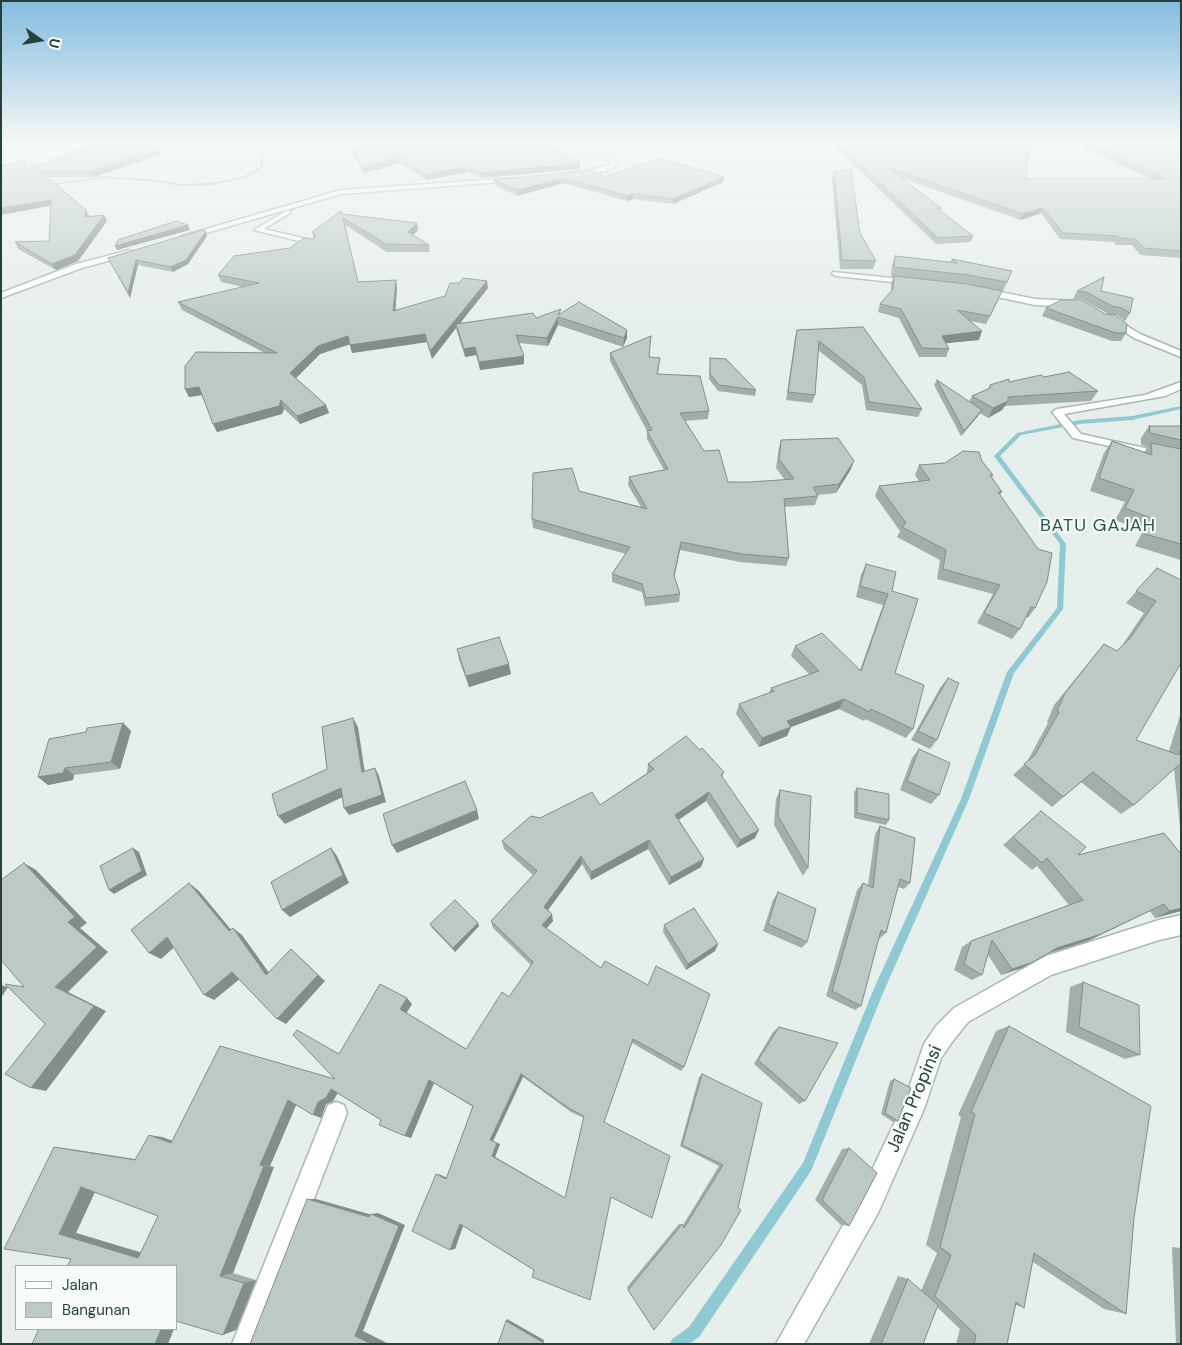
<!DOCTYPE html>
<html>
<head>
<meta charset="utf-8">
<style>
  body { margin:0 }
  #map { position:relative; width:1182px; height:1345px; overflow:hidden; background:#e6efeb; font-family:"DM Sans",sans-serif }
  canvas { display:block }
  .frame { position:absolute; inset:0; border:2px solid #24423a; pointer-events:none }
  .legend { position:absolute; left:15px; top:1265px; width:162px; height:65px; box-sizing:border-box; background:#f7fbf9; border:1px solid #a3b1ad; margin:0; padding:6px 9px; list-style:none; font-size:15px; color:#24423a }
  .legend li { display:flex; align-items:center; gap:10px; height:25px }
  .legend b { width:25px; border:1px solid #a3b1ad }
  .north { position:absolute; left:15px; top:15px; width:50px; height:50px; -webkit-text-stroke:4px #f7fbf9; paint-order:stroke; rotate:103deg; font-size:14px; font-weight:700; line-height:20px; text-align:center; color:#24423a }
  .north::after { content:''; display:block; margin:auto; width:18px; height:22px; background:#24423a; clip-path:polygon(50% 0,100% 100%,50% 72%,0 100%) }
</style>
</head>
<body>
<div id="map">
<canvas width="1182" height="1345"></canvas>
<div class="frame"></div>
<ul class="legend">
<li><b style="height:6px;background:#fff"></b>Jalan</li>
<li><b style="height:14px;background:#bbcac4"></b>Bangunan</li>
</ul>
<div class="north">U</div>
</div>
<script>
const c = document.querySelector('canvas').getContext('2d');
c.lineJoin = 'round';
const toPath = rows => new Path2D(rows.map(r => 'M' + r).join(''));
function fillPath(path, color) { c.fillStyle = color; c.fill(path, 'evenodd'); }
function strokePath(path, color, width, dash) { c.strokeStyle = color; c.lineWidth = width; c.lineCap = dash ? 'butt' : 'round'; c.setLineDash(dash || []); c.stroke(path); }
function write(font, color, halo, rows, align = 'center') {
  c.font = font + ' "DM Sans",sans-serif'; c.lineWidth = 4.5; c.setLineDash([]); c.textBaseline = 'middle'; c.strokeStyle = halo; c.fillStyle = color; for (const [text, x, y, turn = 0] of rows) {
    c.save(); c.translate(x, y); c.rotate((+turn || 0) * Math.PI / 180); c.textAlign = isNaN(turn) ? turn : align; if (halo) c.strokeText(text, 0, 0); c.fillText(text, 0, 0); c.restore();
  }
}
fillPath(toPath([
  [256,141,259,141,264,151,263,168,246,178,212,185,179,186,159,182,105,178,45,186,43,185,105,176,159,180,179,184,212,183,244,176,260,167,262,151,256,141],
  [1181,406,1181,409,1132,420,1080,424,1021,435,1000,456,1066,544,1063,609,1014,673,969,799,883,993,811,1171,699,1337,689,1344,670,1344,672,1339,689,1327,803,1163,875,986,961,799,1007,672,1057,608,1060,544,994,456,1017,433,1080,420,1132,416,1181,406]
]), '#8ec9d4');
const street = toPath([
  [541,141,593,151,610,157,619,164,606,171,570,175,570,173,604,167,612,164,606,159,590,154,546,146,541,141],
  [514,178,517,180,516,181,341,194,189,238,182,236,341,190,514,178],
  [288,210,291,212,290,213,264,229,315,241,315,245,254,230,288,210],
  [130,250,134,252,133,254,82,268,1,298,1,293,76,264,130,250],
  [833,272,911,280,915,282,911,284,836,276,832,274,833,272],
  [981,288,1035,299,1077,301,1081,304,1077,307,1035,305,978,293,978,289,981,288],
  [1111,316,1140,334,1181,351,1181,357,1134,338,1108,321,1108,317,1111,316],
  [1181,382,1181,389,1165,396,1064,414,1081,434,1181,456,1181,462,1073,438,1052,412,1057,409,1145,395,1181,382],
  [1181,915,1181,935,1159,940,1051,975,968,1022,952,1042,941,1058,924,1109,878,1213,804,1344,776,1344,860,1195,903,1105,924,1044,936,1026,954,1008,1046,956,1159,920,1181,915],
  [336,1102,344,1105,347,1113,258,1344,232,1344,328,1105,336,1102]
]);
strokePath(street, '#a8b8b2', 3);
fillPath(street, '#fff');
fillPath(toPath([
  [378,141,542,141,542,142,580,163,580,169,481,178,468,172,426,180,400,163,364,173,352,153,351,147,379,144],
  [829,141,1029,141,1026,179,1151,179,1076,143,1049,141,1181,141,1181,258,1140,255,1132,245,1116,245,1114,242,1060,239,1041,213,1021,220,901,178,941,208,940,211,973,236,971,242,936,244],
  [158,149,160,155,94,177,47,177,89,216,89,217,104,215,107,221,78,261,56,270,18,249,15,242,49,241,51,206,28,169],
  [834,172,860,233,876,261,873,269,840,269,832,179],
  [604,177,724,177,723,182,673,204,633,199,627,201,568,184,560,184,517,196,495,185,494,180],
  [342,214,418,230,413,235,429,245,430,252,387,252,345,225,358,282,396,280,397,287,395,310,488,288,460,323,536,318,561,313,627,330,627,338,623,347,558,325,548,346,519,343,524,364,480,370,476,355,465,357,457,332,456,328,432,359,427,342,352,353,350,344,320,354,296,378,329,413,300,424,284,409,282,414,217,432,202,395,189,397,185,389,265,353,182,310,178,302,243,287,221,282,218,275,314,239,312,232],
  [206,231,207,236,188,264,173,272,138,265,130,298,108,258],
  [895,256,950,262,952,259,1012,271,1003,291,997,290,999,299,986,324,970,321,979,340,946,343,949,349,946,357,919,357,899,318,878,312,880,304,891,292,891,284,893,277,891,276,892,265],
  [1077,291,1101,291,1130,313,1125,321,1117,315,1108,314,1082,299,1073,299],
  [1046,308,1126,333,1121,341,1112,341,1042,316],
  [863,327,922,409,918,417,866,410,862,385,818,350,815,395,812,403,786,400,795,338,797,330],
  [610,353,649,357,659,366,658,374,709,411,708,419,685,421,704,451,728,482,750,482,785,480,776,468,779,448,781,440,851,469,836,493,817,495,818,496,815,505,784,507,789,558,786,566,740,562,680,550,674,577,680,594,679,602,645,606,642,592,612,582,612,574,626,554,533,528,532,519,579,491,641,507,628,485,629,477,664,470,647,439,647,431,610,361],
  [710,358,756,390,755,396,718,391,709,379],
  [1044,377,1098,391,1091,401,1005,406,1002,410,988,418,980,413,961,436,934,385,937,380,969,402,972,396,988,389,990,385,1009,382],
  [1149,426,1181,426,1181,560,1135,546,1143,531,1115,520,1125,502,1090,491,1104,453,1112,441,1144,452,1148,447,1141,445,1141,438],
  [982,461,993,475,992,477,1002,492,1000,495,1035,608,1028,618,1026,617,1020,629,1012,639,977,623,993,594,937,579,940,560,897,537,900,531,875,496,879,486,919,481,915,475,919,465],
  [866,564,892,591,895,673,913,729,906,738,865,719,864,721,839,709,791,727,787,736,759,747,736,714,739,704,769,693,771,688,809,674,791,656,795,646,860,670,883,605,856,597,861,575],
  [1157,568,1181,580,1136,740,1169,751,1181,712,1181,836,1174,769,1134,805,1121,814,1081,782,1052,807,1013,775,1027,762,1048,723,1047,722,1054,705,1094,656,1104,644,1117,651,1121,647,1144,613,1126,603],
  [457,649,511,674,469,687,459,660],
  [948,678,937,740,930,749,911,740,940,688],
  [123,723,131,731,120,769,74,775,73,780,48,785,38,777,86,732],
  [919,749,939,795,931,804,900,790,912,758],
  [648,764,724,772,722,778,755,838,737,848,706,801,679,820,704,859,701,867,669,885,648,849,591,880,582,864,548,910,553,921,546,929,684,1067,681,1071,632,1043,604,1122,611,1197,534,1270,463,1226,455,1249,436,1174,441,1175,447,1178,473,1107,434,1083,411,1138,405,1136,381,1120,338,1093,333,1101,326,1104,321,1118,296,1105,270,1166,274,1167,233,1273,256,1280,236,1330,177,1321,176,1324,176,1266,71,1259,54,1147,71,1149,136,1159,162,1137,172,1141,335,1079,339,1054,412,1004,406,1013,466,1049,509,997,531,965,493,928,491,921,533,875,504,849,502,841,540,818,600,805,647,773],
  [523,1077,571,1112,584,1118,565,1198,495,1157,500,1144,493,1141],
  [95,1192,158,1216,141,1253,76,1233],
  [857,788,889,820,886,825,854,818,854,792],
  [780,790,808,868,803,876,774,825,776,799],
  [1041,811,1078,855,1181,911,1155,918,1150,911,1088,941,1047,954,1022,968,1001,975,988,955,982,975,972,980,954,970,962,947,971,941,1069,905,1037,866,1032,870,1003,845],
  [880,826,910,883,904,889,898,887,886,933,879,939,879,938,861,1006,855,1010,826,996,857,890,863,883,868,885,875,834],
  [778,892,807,942,802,948,763,931,773,900],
  [430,924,479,926,455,952,432,928],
  [664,925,718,944,715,951,686,970,663,932],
  [1083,982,1140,1055,1125,1059,1066,1032,1070,987],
  [1009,1026,1134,1218,1126,1314,1104,1309,1033,1262,1024,1308,1016,1305,1007,1344,956,1344,960,1329,937,1307,923,1344,869,1344,898,1276,908,1279,921,1291,937,1253,926,1245,961,1117,958,1115,996,1031],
  [779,1027,805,1101,799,1104,754,1064,773,1032],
  [702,1074,738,1208,628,1290,627,1287,679,1224,683,1225,719,1166,680,1146,699,1077],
  [894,1079,898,1121,893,1122,881,1114,890,1081],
  [849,1148,849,1226,841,1225,815,1200,842,1149],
  [1181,1235,1181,1344,1176,1344,1172,1247,1180,1248]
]), '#a1aea9');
fillPath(toPath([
  [158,149,160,155,94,177,91,171],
  [399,157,400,163,364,173,363,168],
  [580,163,580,169,481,178,480,173],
  [467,167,468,172,426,180,425,175],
  [724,177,723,182,673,204,673,199],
  [560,179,560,184,517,196,517,190],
  [634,194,633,199,627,201,627,196],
  [51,200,54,205,1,215,1,208],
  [1043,208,1041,213,1021,220,1023,214],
  [86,210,89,216,88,223,85,217],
  [104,215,107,221,78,261,56,270,52,264],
  [417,223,418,230,409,239,408,232],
  [188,225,190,230,117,250,115,246],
  [206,231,207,236,188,264,173,272,171,267],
  [136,260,138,265,130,298,128,293],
  [396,280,397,287,395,319,393,311],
  [487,281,488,288,457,327,456,324,456,328,432,359,430,351],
  [558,317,558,325,548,346,547,338],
  [627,330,627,338,623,347,624,338],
  [982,331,979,340,938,344,942,336],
  [425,334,427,342,352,353,350,345],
  [348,336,351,344,320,354,293,381,290,373,318,346],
  [475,347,476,355,465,357,464,349],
  [524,356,524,364,480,370,479,362],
  [199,387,203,395,189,397,185,389],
  [281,400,284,409,282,414,217,432,213,424],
  [1008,401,1002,410,988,418,993,408],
  [326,405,329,413,300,424,297,416],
  [982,410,979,415,961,436,964,431],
  [854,461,851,469,836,493,839,484],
  [681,542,680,550,673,584,674,575],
  [509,664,511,674,469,687,466,676],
  [844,699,839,709,791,727,787,736,759,747,762,738,787,721],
  [353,718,358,727,366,780,362,772],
  [123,723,131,731,120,769,111,762],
  [65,768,74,775,73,780,48,785,38,777],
  [375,768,379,776,386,802,349,815,344,808],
  [341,788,345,796,285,824,278,816],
  [709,792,706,801,673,823,675,815],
  [477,810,479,819,397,853,392,845],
  [759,830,755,838,737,848,740,840],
  [649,840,648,849,591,880,591,872],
  [133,848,139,852,147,875,114,894,109,890],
  [331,848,337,856,349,883,290,917,282,910],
  [581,856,582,864,545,914,544,907],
  [704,859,701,867,669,885,671,877],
  [24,863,36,870,87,923,80,928,108,952,68,992,106,1011,46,1091,31,1088,55,987],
  [189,883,199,891,238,938,229,931],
  [1164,904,1088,941,1045,954,1057,948],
  [1181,908,1181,911,1155,918,1169,911],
  [552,914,553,921,543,932,542,925],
  [478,923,479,926,455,952,453,948],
  [233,928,242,935,275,981,266,975],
  [167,937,178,944,161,959,149,953],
  [718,944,715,951,686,970,688,964],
  [291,949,325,981,286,1024,277,1019],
  [1033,962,1022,968,1001,975,1012,969],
  [232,972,241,978,214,1000,204,995],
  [1,985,8,987,1,998],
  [407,998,412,1004,406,1014,400,1009],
  [521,1074,523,1077,493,1141,490,1140],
  [429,1080,434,1083,411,1138,405,1136],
  [331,1089,338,1092,333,1101,326,1104,321,1118,313,1115,318,1102],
  [288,1100,297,1103,270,1166,260,1165],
  [149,1135,162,1137,184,1145,171,1143],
  [497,1143,500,1144,495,1157,566,1198,492,1156],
  [264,1166,274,1167,233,1273,220,1276],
  [436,1174,441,1175,451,1180,446,1179],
  [81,1187,97,1187,76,1233,153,1256,138,1258,59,1234],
  [307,1199,316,1199,376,1216,371,1214,378,1213,405,1225,363,1331,389,1344,371,1344,355,1336,369,1217],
  [464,1223,455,1249,450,1250,460,1224],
  [256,1280,236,1330,223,1335,244,1283],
  [507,1319,544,1340,543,1344,506,1321],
  [161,1329,174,1329,168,1344,155,1344]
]), '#838d89');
const building = toPath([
  [104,141,138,141,158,149,91,171,40,171,86,210,85,217,104,215,75,255,52,264,15,242,49,241,51,200,1,208,1,166,23,161,28,169,104,141],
  [379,141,540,141,580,163,480,173,467,167,425,175,399,157,363,168,351,147,382,144,379,141],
  [835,141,1029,141,1026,179,1166,179,1084,141,1181,141,1181,178,1180,178,1180,182,1181,183,1181,251,1144,248,1135,239,1120,238,1117,236,1063,233,1043,208,1023,214,887,167,941,208,937,208,973,236,938,238,835,141],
  [660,158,724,177,673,199,634,194,627,196,567,179,560,179,517,190,494,180,592,170,604,177,660,158],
  [851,170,860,233,876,261,842,260,834,172,851,170],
  [341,211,342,214,417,223,408,232,429,245,386,244,343,218,358,282,396,280,393,311,445,296,450,283,459,283,463,278,487,281,430,351,425,334,350,345,348,336,318,346,290,373,326,405,297,416,281,400,279,406,213,424,199,387,185,389,185,366,196,352,277,353,178,302,259,283,218,275,234,256,290,248,304,238,314,239,315,234,312,232,341,211],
  [176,221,188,225,115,246,118,240,176,221],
  [202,230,206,231,186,260,171,267,136,260,128,293,108,258,202,230],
  [895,256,957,263,952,259,1012,271,1007,282,968,275,894,267,895,256],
  [894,276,967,284,1002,291,990,316,957,310,982,331,942,336,949,349,922,348,901,309,880,304,893,289,894,276],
  [1104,277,1101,291,1133,298,1130,313,1122,308,1112,306,1086,292,1077,291,1104,277],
  [1061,300,1082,300,1105,314,1115,315,1127,324,1126,333,1116,333,1046,308,1061,300],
  [579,302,627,330,624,338,558,317,547,338,516,335,524,356,479,362,475,347,464,349,456,324,533,313,536,318,561,309,558,315,579,302],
  [863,327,922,409,869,402,864,377,819,341,815,395,788,392,797,330,863,327],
  [651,336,649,357,660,358,657,374,700,376,709,411,680,413,704,451,719,450,728,482,750,482,794,479,779,459,781,440,838,438,854,461,839,484,813,487,818,496,784,499,789,558,742,554,681,542,674,575,680,594,646,598,642,584,612,574,630,547,532,519,533,473,572,468,579,491,647,509,629,477,668,469,647,431,652,430,610,353,651,336],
  [710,358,726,359,756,390,719,385,710,374,710,358],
  [1069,372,1098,391,1008,397,1008,401,993,408,972,396,990,388,990,385,1009,379,1009,382,1041,375,1044,377,1069,372],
  [937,380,982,410,964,431,937,380],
  [1149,426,1181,426,1181,440,1150,433,1149,426],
  [1112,441,1152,455,1151,443,1181,449,1181,544,1145,534,1153,519,1125,508,1134,490,1099,478,1112,441],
  [963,451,979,452,982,461,993,475,990,475,1002,492,998,492,1038,549,1052,553,1047,582,1035,608,1031,607,1020,629,984,613,1000,585,943,569,946,550,902,527,906,523,879,486,930,480,919,465,945,463,963,451],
  [866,564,896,572,892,591,918,599,895,673,924,685,913,729,871,709,870,712,844,699,787,721,791,727,762,738,739,704,774,691,771,688,819,671,795,646,822,633,861,671,888,594,860,586,866,564],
  [1157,568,1181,580,1181,663,1136,740,1179,755,1181,747,1181,763,1134,805,1093,772,1063,797,1024,764,1035,755,1059,712,1057,711,1065,693,1104,644,1117,651,1130,638,1156,601,1136,591,1157,568],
  [499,637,509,664,466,676,457,649,499,637],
  [948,678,959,683,937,740,918,731,948,678],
  [353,718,362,772,375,768,382,795,344,808,341,788,278,816,272,794,327,769,322,727,353,718],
  [123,723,111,762,65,768,63,773,38,777,49,739,86,732,87,728,123,723],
  [686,736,700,750,702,748,724,772,721,775,759,830,740,840,709,792,675,815,704,859,671,877,649,840,591,872,581,856,544,907,552,914,542,925,601,968,605,961,648,985,656,966,710,994,684,1067,633,1039,604,1122,670,1156,652,1218,611,1197,590,1300,532,1277,534,1270,460,1224,450,1250,412,1231,436,1174,446,1179,473,1106,429,1080,405,1136,379,1125,381,1120,331,1089,326,1098,318,1102,313,1115,288,1100,260,1165,264,1166,220,1276,244,1283,223,1335,176,1321,176,1266,67,1266,71,1259,4,1249,54,1147,135,1160,149,1135,171,1143,220,1046,335,1079,293,1035,297,1030,339,1054,380,984,407,998,400,1009,466,1049,502,992,509,997,533,962,491,921,537,871,502,841,531,816,540,818,592,792,600,805,654,769,648,764,686,736],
  [521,1074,570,1109,584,1116,565,1198,492,1156,497,1143,490,1140,521,1074],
  [81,1187,158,1216,138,1258,59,1234,81,1187],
  [919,749,950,763,939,795,907,781,919,749],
  [465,781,477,810,392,845,383,814,465,781],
  [857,788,889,794,889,820,857,813,857,788],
  [780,790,811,796,808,868,778,816,780,790],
  [1041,811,1086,847,1078,855,1164,833,1181,854,1181,908,1169,911,1164,904,1101,934,1057,948,1033,962,1012,969,992,940,982,975,964,964,971,941,1083,900,1047,858,1042,863,1013,837,1041,811],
  [880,826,915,838,910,883,900,879,886,933,881,930,861,1006,832,991,863,883,873,888,880,826],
  [133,848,142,871,109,890,100,866,133,848],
  [331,848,343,875,282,910,271,882,331,848],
  [24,863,75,917,68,922,97,947,55,987,94,1006,31,1088,5,1074,45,1024,5,984,24,987,1,960,1,880,24,863],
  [189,883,229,931,233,928,266,975,291,949,318,975,277,1019,232,972,204,995,167,937,149,953,131,930,189,883],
  [778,892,816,909,807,942,768,924,778,892],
  [455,900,478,923,453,948,430,924,455,900],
  [694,908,718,944,688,964,664,925,694,908],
  [1083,982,1139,1005,1140,1055,1079,1027,1083,982],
  [1009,1026,1151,1106,1134,1218,1126,1314,1034,1253,1024,1308,1016,1302,1007,1344,974,1344,976,1335,935,1296,951,1255,940,1247,975,1114,971,1112,1009,1026],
  [779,1027,838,1043,805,1101,758,1060,779,1027],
  [702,1074,762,1103,738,1208,741,1210,721,1245,654,1330,628,1290,682,1224,684,1228,723,1165,682,1145,702,1074],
  [894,1079,911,1088,898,1121,885,1113,894,1079],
  [849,1148,877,1173,849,1226,822,1200,849,1148],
  [307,1199,369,1217,371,1214,399,1226,355,1336,371,1344,250,1344,307,1199],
  [908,1279,938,1305,923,1344,881,1344,908,1279],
  [506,1321,544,1343,543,1344,498,1344,506,1321],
  [39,1329,161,1329,155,1344,32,1344,39,1329]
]);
fillPath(building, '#bbcac4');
strokePath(building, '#838d89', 1);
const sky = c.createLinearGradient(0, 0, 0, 330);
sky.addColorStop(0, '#84bce0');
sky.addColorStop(0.43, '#f4f8f6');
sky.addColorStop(1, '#f4f8f600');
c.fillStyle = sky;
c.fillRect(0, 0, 1182, 330);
c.letterSpacing = '1px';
write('18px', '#1f5548', '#f7fbf9', [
  ["BATU GAJAH",1098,526]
]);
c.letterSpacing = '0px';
write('18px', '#24423a', '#f7fbf9', [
  ["Jalan Propinsi",915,1099,-67]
]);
</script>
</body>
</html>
